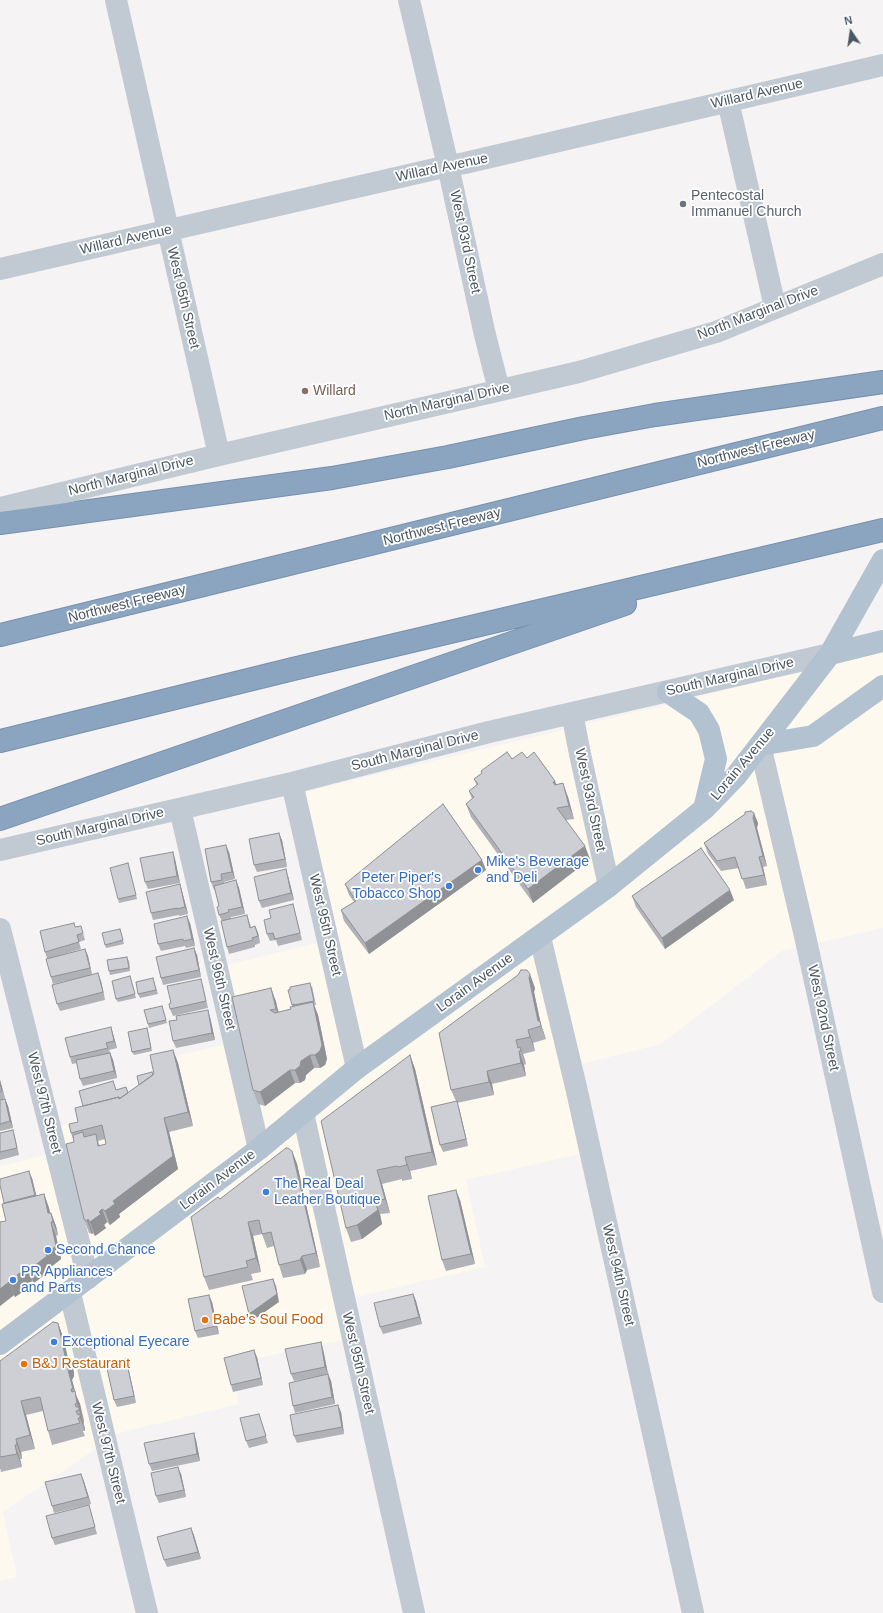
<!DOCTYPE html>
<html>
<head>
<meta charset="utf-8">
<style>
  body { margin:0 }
  #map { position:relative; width:883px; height:1613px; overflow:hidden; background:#f5f3f3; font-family:Arial,sans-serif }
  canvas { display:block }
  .north { position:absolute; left:831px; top:12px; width:40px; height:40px; -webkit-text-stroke:3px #fff; paint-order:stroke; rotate:347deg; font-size:11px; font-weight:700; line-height:16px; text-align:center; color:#4a5661 }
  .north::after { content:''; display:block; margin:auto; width:14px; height:18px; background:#4a5661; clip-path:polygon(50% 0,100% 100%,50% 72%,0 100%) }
</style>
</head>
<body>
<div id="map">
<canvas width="883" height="1613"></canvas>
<div class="north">N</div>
</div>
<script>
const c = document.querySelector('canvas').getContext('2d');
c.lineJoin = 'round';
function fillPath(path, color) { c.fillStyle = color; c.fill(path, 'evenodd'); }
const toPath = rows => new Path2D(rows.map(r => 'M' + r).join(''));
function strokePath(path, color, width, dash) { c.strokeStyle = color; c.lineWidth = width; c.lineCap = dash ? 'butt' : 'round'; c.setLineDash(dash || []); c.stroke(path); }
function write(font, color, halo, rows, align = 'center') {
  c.font = font + ' Arial,sans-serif'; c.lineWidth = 3.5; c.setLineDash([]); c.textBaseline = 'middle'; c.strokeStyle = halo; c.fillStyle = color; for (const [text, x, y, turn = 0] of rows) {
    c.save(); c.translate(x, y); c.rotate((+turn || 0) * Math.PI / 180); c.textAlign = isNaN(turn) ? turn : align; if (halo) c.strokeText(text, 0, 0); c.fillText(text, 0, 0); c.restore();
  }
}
fillPath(toPath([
  [883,650,883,928,782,951,661,1044,578,1065,597,1150,466,1180,485,1267,351,1298,360,1336,230,1364,239,1404,119,1433,3,1512,17,1577,0,1581,0,1166,64,1151,58,1126,127,1109,158,1088,152,1062,239,1041,223,966,333,939,301,793,674,703]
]), '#fdf9ef');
const highway = toPath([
  [0,523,332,478,448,457,584,428,655,415,883,382],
  [0,635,883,418],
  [0,741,293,669,883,530],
  [0,819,625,604]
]);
strokePath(highway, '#7690ad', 24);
strokePath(toPath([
  [116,0,219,455],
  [409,0,448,166,485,335,499,390],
  [728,101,775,307],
  [0,269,448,166,465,163,883,65],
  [0,508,219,455,579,372,716,332,883,264],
  [572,713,580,754,609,886],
  [760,745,805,936,883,1292],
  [292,783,357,1068],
  [180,809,259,1149],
  [0,850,292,783,489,732,830,654],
  [0,929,88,1278],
  [540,937,576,1087,693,1613],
  [303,1113,414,1613],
  [70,1293,147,1613]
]), '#c1cad2', 22);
strokePath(toPath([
  [830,654,883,641],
  [668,692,699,713,709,730,716,759,704,809],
  [760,745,813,736,883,686],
  [0,1344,259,1149,357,1068,609,886,704,809,736,776,830,654,883,560]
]), '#b3c2d1', 22);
strokePath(highway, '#8ba5c1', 22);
fillPath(toPath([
  [527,758,557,785,568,797,574,819,566,820,590,859,533,903,471,817,466,804,472,799,469,791,477,786,474,779,482,773,481,771,512,759],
  [758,823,757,828,767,866,763,867,767,885,746,889,739,868,721,871,708,854,704,843],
  [282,840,287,867,257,872,254,865],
  [229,852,235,879,224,882,224,883,236,880,239,888,245,914,231,917,231,919,247,915,251,927,255,926,258,933,260,943,255,945,255,947,229,954,227,947,222,921,219,915,219,906,215,889,214,890,211,882],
  [175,859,180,883,148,889,145,882],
  [128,863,137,899,119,903,118,899],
  [486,870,369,954,344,921,341,910,354,902,349,895,345,884],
  [288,876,294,900,262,908,259,901],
  [180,884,182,891,188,914,179,916,179,915,153,920,151,913],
  [632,896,734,900,665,949,636,907],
  [293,904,295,911,302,940,278,946,276,940,270,941,267,934,271,918],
  [190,923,195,946,186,948,185,946,161,951,158,944],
  [76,927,83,933,85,940,79,942,81,949,60,955,85,949,88,956,92,975,53,984,51,977,47,958,45,952],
  [120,929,124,944,106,948,105,945],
  [194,948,197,955,201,977,163,985,161,978],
  [129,960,130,971,110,975,109,971],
  [130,976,136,998,118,1002,116,999],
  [153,978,158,994,140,998,138,994],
  [101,981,105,1000,60,1011,57,1004],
  [203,986,208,1008,173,1016,170,1009,171,1003],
  [312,986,316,1005,314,1005,318,1015,327,1059,325,1065,320,1068,314,1068,306,1075,305,1080,300,1083,295,1083,265,1106,258,1104,253,1090,271,988,276,1002,278,1012,291,1009,292,1006,292,1005],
  [535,988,534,992,541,1025,546,1039,533,1043,535,1051,523,1054,526,1064,524,1065,526,1076,492,1084,494,1095,457,1103,459,1108,468,1146,443,1152,440,1145,456,1101,451,1090],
  [162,1006,167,1023,149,1028,148,1024],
  [210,1017,215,1040,176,1048,173,1041],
  [111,1027,117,1048,109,1050,113,1060,117,1078,83,1086,80,1079,77,1063,72,1064,70,1057],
  [147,1028,152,1051,134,1055,132,1052],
  [173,1050,178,1063,193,1126,169,1132,178,1169,119,1214,120,1217,110,1225,107,1222,104,1225,106,1228,95,1236,93,1233,92,1234,89,1233,84,1219,74,1142,71,1133,78,1122,83,1106,116,1090,126,1087,128,1093,154,1074],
  [105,1139,106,1144,100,1146,98,1141],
  [410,1055,415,1069,437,1165,410,1171,412,1179,402,1181,402,1179,382,1184,390,1213,380,1214,382,1224,362,1239,351,1242,346,1228],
  [0,1080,5,1098,0,1100],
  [5,1099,8,1106,13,1128,0,1131,0,1100],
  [13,1130,15,1137,19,1155,0,1160,0,1133],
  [292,1151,297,1164,320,1267,307,1270,305,1274,283,1278,279,1265,274,1246,267,1248,262,1234,253,1236,261,1272,251,1274,253,1280,209,1290,204,1277,220,1199],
  [32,1178,36,1196,44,1194,49,1208,50,1213,51,1213,56,1226,58,1235,56,1236,61,1259,51,1267,52,1269,34,1283,32,1281,23,1288,24,1291,15,1297,14,1295,0,1306,0,1222,6,1221,5,1203,0,1185],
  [460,1200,475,1264,446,1271,442,1260],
  [413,1294,416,1301,422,1324,383,1334,380,1327],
  [212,1302,219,1334,198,1338,195,1331],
  [58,1323,63,1337,68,1358,69,1359,74,1372,74,1376,72,1380,76,1395,80,1404,84,1420,84,1424,83,1424,85,1431,83,1431,85,1436,52,1445,48,1431,43,1411,26,1415,35,1449,21,1452,22,1459,20,1459,22,1467,1,1472,0,1468,0,1361],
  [321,1342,323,1349,328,1374,331,1381,335,1404,295,1413,293,1406,315,1377,294,1381,291,1374],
  [257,1357,263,1385,233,1392,231,1385],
  [126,1359,128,1367,136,1403,117,1407,114,1400],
  [341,1412,344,1434,297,1443,294,1436],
  [259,1414,268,1443,249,1448,246,1441],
  [196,1440,200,1461,152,1471,149,1464],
  [81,1474,91,1504,54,1513,52,1506],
  [181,1474,186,1497,159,1503,156,1496],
  [91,1512,97,1534,55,1545,52,1538],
  [191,1528,201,1559,167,1567,164,1560]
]), '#b0b2b7');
fillPath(toPath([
  [555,781,560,794,553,782],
  [563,783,568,797,574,819,569,806],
  [754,813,758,823,757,828,767,866,763,856,753,818],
  [279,833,282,840,287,867,285,859],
  [226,845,229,852,235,879,232,872],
  [585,846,590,859,533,903,528,889],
  [173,852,175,859,180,883,177,876],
  [759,857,763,867,767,885,764,875],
  [482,860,486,870,369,954,365,943],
  [286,869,288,876,294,900,291,893],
  [236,880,239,888,245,914,242,907],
  [180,884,182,891,188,914,185,907],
  [730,890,734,900,665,949,662,938],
  [187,916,190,923,195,946,192,939],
  [255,926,258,933,260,943,258,936],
  [194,948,197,955,201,977,199,970],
  [85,949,88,956,92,975,90,968],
  [98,973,101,981,105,1000,103,992],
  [530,974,535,988,534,992,541,1025,546,1039,538,1021,529,978],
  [271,988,276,1002,281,1022,276,1009],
  [313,1002,318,1015,327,1059,325,1065,320,1068,315,1055],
  [208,1010,210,1017,215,1040,212,1033],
  [111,1027,117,1048,114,1041],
  [528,1030,533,1043,535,1051,530,1037],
  [520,1047,525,1060,526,1064,521,1051],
  [173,1050,178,1063,193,1126,188,1112],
  [519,1051,524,1065,526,1076,521,1063],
  [110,1053,113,1060,117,1078,114,1071],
  [310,1055,314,1068,306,1075,305,1080,300,1083,295,1070,301,1061],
  [410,1055,415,1069,437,1165,432,1152],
  [290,1070,295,1083,265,1106,260,1092],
  [487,1071,492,1084,494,1095,489,1082],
  [0,1080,5,1098,0,1083],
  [5,1099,8,1106,13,1128,10,1121],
  [457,1101,459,1108,468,1146,466,1139],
  [164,1118,169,1132,178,1169,119,1214,120,1217,110,1225,105,1211,113,1201],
  [292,1151,297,1164,320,1267,316,1253],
  [405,1157,410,1171,412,1179,407,1165],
  [377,1170,382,1184,390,1213,385,1199],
  [29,1171,32,1178,38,1202,35,1195],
  [456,1190,460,1200,475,1264,471,1254],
  [44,1194,49,1208,52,1222,48,1213],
  [375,1201,380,1214,382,1224,362,1239,357,1225],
  [102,1209,107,1222,104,1225,106,1228,95,1236,90,1222,99,1212],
  [51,1213,56,1226,58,1235,53,1222],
  [88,1219,93,1233,92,1234,87,1221],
  [51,1222,56,1236,61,1259,51,1267,52,1269,34,1283,29,1270,46,1254],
  [248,1222,253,1236,261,1272,256,1258],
  [302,1256,307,1270,305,1274,300,1260],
  [27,1268,32,1281,23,1288,24,1291,15,1297,10,1284,17,1275],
  [273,1279,276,1286,279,1302,252,1321,249,1314],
  [9,1282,14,1295,0,1306,0,1289],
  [413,1294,416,1301,422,1324,419,1317],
  [209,1295,212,1302,219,1334,216,1326],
  [58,1323,63,1337,69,1363,69,1359,74,1372,74,1376,72,1380,76,1395,80,1404,84,1424,79,1410,67,1366],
  [321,1342,323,1349,328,1374,325,1367],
  [254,1350,257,1357,263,1385,261,1378],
  [126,1359,128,1367,136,1403,134,1396],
  [328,1374,331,1381,335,1404,332,1397],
  [21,1401,26,1415,35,1449,30,1435],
  [338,1405,341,1412,344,1434,342,1427],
  [80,1414,85,1428,85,1431,80,1418],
  [194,1433,196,1440,200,1461,197,1454],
  [16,1439,21,1452,22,1459,17,1445],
  [15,1445,20,1459,22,1467,17,1454],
  [178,1467,181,1474,186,1497,184,1490],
  [81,1474,84,1481,91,1504,88,1497],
  [191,1528,194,1535,201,1559,198,1552]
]), '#909195');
const building = toPath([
  [507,752,512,759,522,752,527,758,534,752,555,781,553,782,555,785,563,783,569,806,557,808,585,846,528,889,466,804,474,797,469,791,478,784,474,779,482,773,481,771,507,752],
  [443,804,482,860,365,943,341,910,356,901,345,884,443,804],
  [751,811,754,813,753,818,763,856,759,857,764,875,742,879,735,857,717,861,704,843,745,814,745,812,751,811],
  [279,833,285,859,254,865,249,839,279,833],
  [226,845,232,872,221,874,222,880,211,882,205,849,226,845],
  [701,848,730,890,662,938,632,896,701,848],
  [173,852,177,876,145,882,140,858,173,852],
  [128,863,136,895,118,899,110,868,128,863],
  [286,869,291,893,259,901,254,877,286,869],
  [236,880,242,907,228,910,229,912,219,915,217,907,219,906,214,886,236,880],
  [180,884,185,907,177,909,177,908,151,913,146,892,180,884],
  [293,904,300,933,275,939,273,933,267,934,264,920,271,918,269,910,293,904],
  [247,915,250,928,255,926,258,936,252,938,253,940,227,947,221,921,247,915],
  [187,916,192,939,184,941,183,939,158,944,154,924,187,916],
  [74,923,75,927,81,926,83,933,77,935,79,942,45,952,40,931,74,923],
  [120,929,123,940,105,945,102,933,120,929],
  [194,948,199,970,161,978,156,957,194,948],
  [85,949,90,968,51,977,46,959,85,949],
  [127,957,129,968,109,971,107,960,127,957],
  [521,970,527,970,530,974,529,978,538,1021,540,1021,541,1026,528,1030,530,1037,516,1040,518,1048,520,1047,521,1051,519,1051,521,1063,487,1071,489,1082,451,1090,439,1033,518,975,521,970],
  [98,973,103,992,57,1004,52,985,98,973],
  [130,976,135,994,116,999,112,981,130,976],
  [153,978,156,990,138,994,136,982,153,978],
  [201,979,206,1001,170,1009,169,1004,171,1003,167,986,201,979],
  [310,983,314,1001,294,1005,294,1004,292,1005,288,990,290,990,290,987,310,983],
  [271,988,276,1009,270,1010,275,1013,291,1009,290,1007,313,1002,322,1045,320,1051,315,1055,310,1055,301,1061,300,1066,295,1070,290,1070,260,1092,253,1090,232,997,271,988],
  [162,1006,166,1020,148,1024,144,1010,162,1006],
  [208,1010,212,1033,173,1041,169,1021,177,1020,176,1016,208,1010],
  [111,1027,114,1041,106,1043,108,1048,70,1057,65,1038,111,1027],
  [147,1028,151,1048,132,1052,128,1032,147,1028],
  [173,1050,188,1112,164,1118,173,1156,113,1201,115,1204,105,1211,102,1209,99,1212,101,1214,90,1222,88,1219,87,1221,84,1219,66,1144,74,1142,73,1135,83,1132,84,1137,96,1134,98,1146,106,1144,102,1125,71,1133,69,1124,78,1122,75,1108,119,1097,119,1099,154,1074,150,1055,173,1050],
  [110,1053,114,1071,80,1079,76,1060,110,1053],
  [410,1055,432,1152,405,1157,407,1165,398,1167,397,1166,377,1170,385,1199,375,1201,378,1210,357,1225,346,1228,321,1121,410,1055],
  [152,1072,153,1075,139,1085,137,1076,152,1072],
  [113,1081,116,1090,126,1087,128,1093,119,1099,119,1097,83,1106,79,1091,113,1081],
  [0,1083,2,1091,0,1092,0,1083],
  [5,1099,10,1121,0,1124,0,1100,5,1099],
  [457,1101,466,1139,440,1145,431,1107,457,1101],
  [13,1130,17,1148,0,1152,0,1133,13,1130],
  [286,1148,288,1148,292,1151,316,1253,302,1256,300,1260,279,1265,271,1232,262,1234,259,1220,248,1222,256,1258,246,1261,248,1267,204,1277,191,1217,218,1197,220,1199,286,1148],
  [29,1171,35,1195,4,1203,0,1185,0,1179,29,1171],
  [456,1190,471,1254,442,1260,428,1196,456,1190],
  [44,1194,48,1213,51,1213,53,1222,51,1222,56,1246,46,1254,47,1256,29,1270,27,1268,17,1275,19,1277,10,1284,9,1282,0,1289,0,1222,6,1221,2,1204,44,1194],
  [273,1279,277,1294,249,1314,242,1286,273,1279],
  [413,1294,419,1317,380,1327,374,1303,413,1294],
  [209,1295,216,1326,195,1331,188,1299,209,1295],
  [53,1322,58,1323,65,1356,69,1359,69,1362,67,1366,73,1389,71,1389,72,1392,75,1391,77,1403,75,1404,76,1407,79,1407,79,1410,76,1411,78,1415,80,1414,80,1418,78,1418,80,1423,48,1431,40,1397,21,1401,30,1435,16,1439,17,1445,15,1445,17,1454,0,1457,0,1361,53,1322],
  [321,1342,325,1367,291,1374,285,1349,321,1342],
  [254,1350,261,1378,231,1385,224,1358,254,1350],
  [126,1359,134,1396,114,1400,106,1364,126,1359],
  [328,1374,332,1397,293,1406,289,1383,328,1374],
  [338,1405,342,1427,294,1436,290,1415,338,1405],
  [259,1414,266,1436,246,1441,240,1418,259,1414],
  [194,1433,197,1454,149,1464,144,1443,194,1433],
  [178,1467,184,1490,156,1496,151,1473,178,1467],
  [81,1474,88,1497,52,1506,45,1482,81,1474],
  [89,1505,95,1527,52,1538,46,1516,89,1505],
  [191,1528,198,1552,164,1560,157,1537,191,1528]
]);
fillPath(building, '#cdcfd5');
strokePath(building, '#909195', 1);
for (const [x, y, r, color] of [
  [683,204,4,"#6b7280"],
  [305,391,4,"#8d6e63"],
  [478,870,4,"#3f7fe0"],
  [449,886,4,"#3f7fe0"],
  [266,1192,4,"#3f7fe0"],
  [48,1250,4,"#3f7fe0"],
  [13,1280,4,"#3f7fe0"],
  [205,1320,4,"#e8710a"],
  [54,1342,4,"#3f7fe0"],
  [24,1364,4,"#e8710a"]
]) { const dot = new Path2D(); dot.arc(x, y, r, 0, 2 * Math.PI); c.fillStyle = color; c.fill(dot); strokePath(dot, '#fff', 1.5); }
write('14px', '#4a5661', '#fff', [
  ["Willard Avenue",757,94,-13],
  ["Willard Avenue",442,168,-12],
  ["Willard Avenue",126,240,-13],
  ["West 93rd Street",465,242,78],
  ["West 95th Street",183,298,77],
  ["North Marginal Drive",758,313,-21],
  ["North Marginal Drive",447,402,-13],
  ["Northwest Freeway",756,449,-14],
  ["North Marginal Drive",131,476,-14],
  ["Northwest Freeway",442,527,-14],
  ["Northwest Freeway",127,604,-14],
  ["South Marginal Drive",730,677,-13],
  ["South Marginal Drive",415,751,-14],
  ["Lorain Avenue",743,764,-50],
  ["West 93rd Street",590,800,78],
  ["South Marginal Drive",100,827,-13],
  ["West 95th Street",325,925,77],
  ["West 96th Street",219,979,77],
  ["Lorain Avenue",475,983,-36],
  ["West 92nd Street",823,1018,78],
  ["West 97th Street",44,1103,76],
  ["Lorain Avenue",218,1180,-37],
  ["West 94th Street",618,1275,77],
  ["West 95th Street",358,1363,77],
  ["West 97th Street",108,1453,76]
]);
write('14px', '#5b616d', '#fff', [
  ["Pentecostal",691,196],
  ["Immanuel Church",691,212]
], 'left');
write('14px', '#785e54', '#fff', [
  ["Willard",313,391]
], 'left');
write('14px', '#366cbe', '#fff', [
  ["Mike's Beverage",486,862],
  ["and Deli",486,878],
  ["Peter Piper's",441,878,"right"],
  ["Tobacco Shop",441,894,"right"],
  ["The Real Deal",274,1184],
  ["Leather Boutique",274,1200],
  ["Second Chance",56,1250],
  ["PR Appliances",21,1272],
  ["and Parts",21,1288],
  ["Exceptional Eyecare",62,1342]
], 'left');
write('14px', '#c56008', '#fff', [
  ["Babe’s Soul Food",213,1320],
  ["B&J Restaurant",32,1364]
], 'left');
</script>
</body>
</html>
